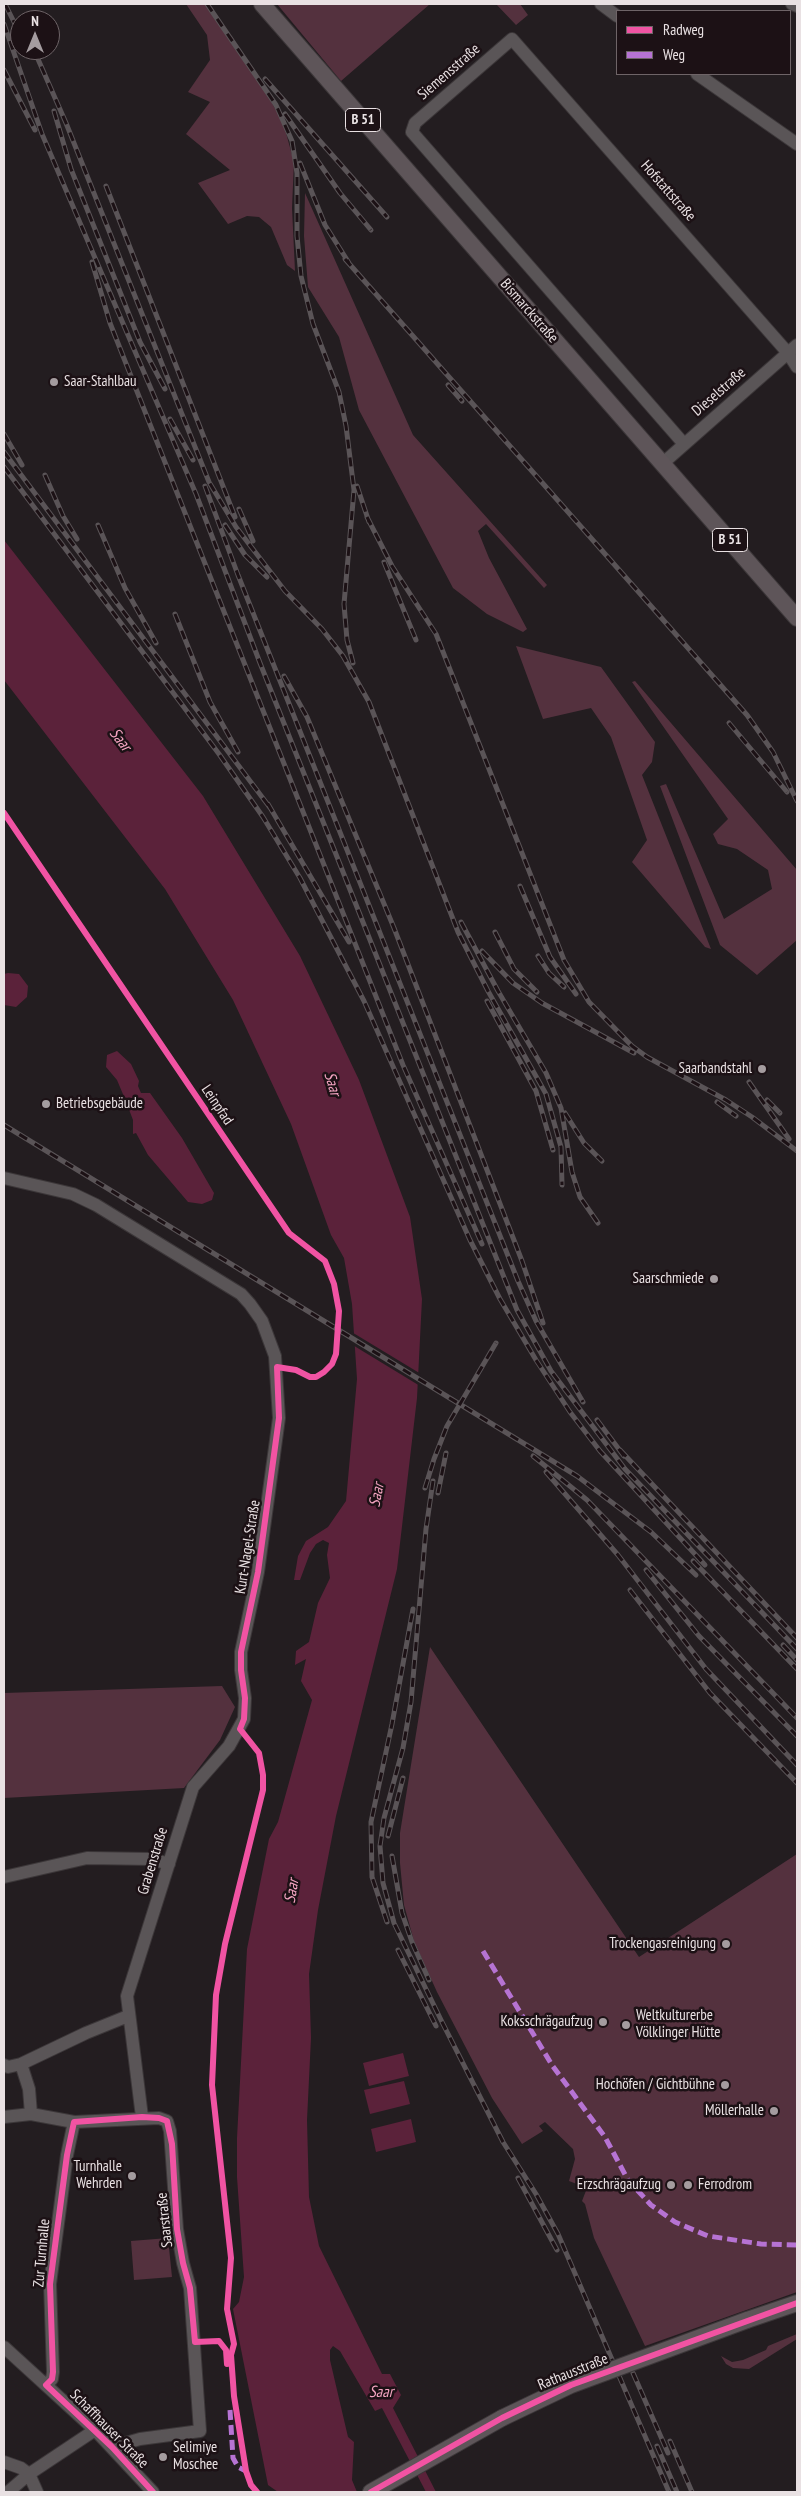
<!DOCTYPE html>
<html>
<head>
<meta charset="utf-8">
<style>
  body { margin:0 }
  #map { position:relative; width:801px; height:2496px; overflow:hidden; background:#231d20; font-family:"PT Sans Narrow",sans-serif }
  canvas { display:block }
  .frame { position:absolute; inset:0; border:5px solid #e9e1e3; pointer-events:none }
  .legend { position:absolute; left:616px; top:10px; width:175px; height:65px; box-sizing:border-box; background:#1c1115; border:1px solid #6e6467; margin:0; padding:6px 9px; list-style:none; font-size:15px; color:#e9e1e3 }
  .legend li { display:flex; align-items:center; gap:10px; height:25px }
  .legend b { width:25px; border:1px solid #6e6467 }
  .north { position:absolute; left:10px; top:10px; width:50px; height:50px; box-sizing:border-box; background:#1c1115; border:1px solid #6e6467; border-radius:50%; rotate:0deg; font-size:14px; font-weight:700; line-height:20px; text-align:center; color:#e9e1e3 }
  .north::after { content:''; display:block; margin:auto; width:18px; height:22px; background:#a49c9f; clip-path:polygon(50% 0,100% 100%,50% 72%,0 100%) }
</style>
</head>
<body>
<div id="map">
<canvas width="801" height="2496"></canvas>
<div class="frame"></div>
<ul class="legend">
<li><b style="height:6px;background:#f153a3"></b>Radweg</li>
<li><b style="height:6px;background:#b673d3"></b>Weg</li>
</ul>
<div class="north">N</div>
</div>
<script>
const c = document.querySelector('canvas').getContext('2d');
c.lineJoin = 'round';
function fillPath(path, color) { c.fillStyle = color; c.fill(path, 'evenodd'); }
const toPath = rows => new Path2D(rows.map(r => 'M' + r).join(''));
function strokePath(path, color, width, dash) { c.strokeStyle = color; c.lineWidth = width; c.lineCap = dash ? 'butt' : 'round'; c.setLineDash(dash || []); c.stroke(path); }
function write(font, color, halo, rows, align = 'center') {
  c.font = font + ' "PT Sans Narrow",sans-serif'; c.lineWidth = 5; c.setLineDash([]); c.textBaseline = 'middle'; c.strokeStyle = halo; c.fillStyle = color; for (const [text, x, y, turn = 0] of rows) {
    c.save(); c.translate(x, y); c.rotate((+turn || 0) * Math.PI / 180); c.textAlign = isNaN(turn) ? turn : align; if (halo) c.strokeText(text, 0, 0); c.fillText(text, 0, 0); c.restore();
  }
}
fillPath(toPath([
  [186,4,205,4,255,74,283,122,294,162,292,208,295,271,287,265,271,227,259,217,247,216,228,224,198,183,230,170,186,134,210,102,188,92,210,60,207,35],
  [277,4,430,4,341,81],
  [496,4,520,4,528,15,516,25],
  [305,193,413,435,547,585,544,588,486,524,478,531,489,558,527,629,523,632,487,614,453,588,359,410,339,337,308,287,304,236],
  [516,646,601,667,655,742,652,762,642,775,711,949,705,947,632,862,647,840,611,737,591,708,543,719],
  [635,681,797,870,797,940,757,975,720,945,660,786,666,784,724,919,772,889,768,870,737,849,718,844,713,834,728,819,632,682],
  [430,1647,639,1957,797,1854,797,2292,645,2346,594,2238,585,2204,582,2201,587,2188,569,2181,575,2159,573,2149,545,2122,539,2126,543,2131,522,2144,492,2098,437,1992,414,1941,404,1905,400,1863,400,1833],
  [222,1686,235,1707,220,1740,184,1788,4,1798,4,1693],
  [168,2238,172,2277,134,2280,131,2241],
  [797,2334,797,2339,749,2369,733,2368,726,2364,721,2356,732,2362,743,2360,766,2350,768,2346]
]), '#54313e');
fillPath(toPath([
  [4,540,203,796,300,956,359,1080,410,1217,422,1299,417,1398,397,1569,336,1816,318,1910,309,1974,311,2038,307,2120,309,2197,319,2246,382,2374,390,2374,401,2395,393,2408,436,2492,426,2492,382,2408,375,2411,340,2351,333,2346,330,2350,330,2360,348,2437,354,2442,352,2480,357,2492,278,2492,268,2485,233,2309,239,2302,244,2277,237,2177,237,2138,247,1949,269,1839,278,1822,312,1700,301,1681,306,1659,295,1665,296,1651,309,1642,318,1603,330,1578,327,1555,329,1543,323,1540,316,1544,310,1553,300,1580,294,1580,298,1556,306,1541,328,1527,346,1501,357,1379,352,1304,344,1258,331,1235,291,1124,233,1000,165,889,4,680],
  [8,973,19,974,28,986,27,997,16,1007,4,1005,4,974],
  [117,1051,131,1064,139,1081,138,1086,141,1093,150,1093,182,1138,214,1193,212,1200,202,1204,188,1202,148,1155,136,1133,133,1134,133,1120,125,1099,117,1080,106,1067,107,1055],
  [403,2053,409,2076,369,2086,363,2063],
  [404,2081,410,2104,370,2114,364,2090],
  [411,2119,416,2142,376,2152,371,2129]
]), '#5b223a');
fillPath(toPath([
  [350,1331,421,1374,420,1386,351,1344]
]), '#231d20');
const minor = toPath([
  [601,4,617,16],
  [792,4,797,6],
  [697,74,797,144],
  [684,444,412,132,415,123,512,39,788,353,797,367],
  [662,464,797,345],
  [4,1178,73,1194,96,1205,241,1294,250,1304,262,1321,275,1356,279,1418,258,1572,241,1652,241,1670,245,1698,244,1719,229,1746,193,1787,127,1996,142,2117],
  [4,1877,87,1858,152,1859,169,1864],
  [21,2064,86,2033,128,2016],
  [4,2065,8,2067,21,2064,29,2089,31,2114],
  [4,2117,31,2114,74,2122,159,2118,167,2121,170,2131,177,2229,183,2263,190,2288,200,2431,140,2439,112,2447],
  [4,2347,95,2430,153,2492],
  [46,2385,52,2379,53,2372,50,2284,67,2155,74,2122],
  [4,2462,21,2468,29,2474,37,2492],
  [8,2492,29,2474,95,2430]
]);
const major = toPath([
  [262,4,797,618],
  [747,2320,797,2303],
  [371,2492,502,2418]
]);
strokePath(minor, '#3c3739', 14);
strokePath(major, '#3c3739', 18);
strokePath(minor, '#5a5557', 12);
strokePath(major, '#5e5559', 16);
const rail = toPath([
  [5,4,20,34],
  [207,4,276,105,292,141,297,173,297,236,301,276,313,324,339,392,346,426,354,490,344,604,347,640,353,663],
  [4,24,42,134,196,494,260,663,517,1310,551,1371,625,1469,797,1649],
  [34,50,66,123,209,482,236,527,285,591,322,629,343,656,369,702,458,932,488,991,546,1094,561,1147,562,1185],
  [4,70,35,130],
  [265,79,387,217],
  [54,111,71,169,140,342,165,389],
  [285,114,340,193,371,230],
  [300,163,325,225,349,263],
  [106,186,235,517],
  [345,259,747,715,773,752,797,801],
  [92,262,110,323,403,1065,482,1244],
  [448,385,462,401],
  [170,419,193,460],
  [4,434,22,465],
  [4,452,271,809],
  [4,467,219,754,263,817,300,878,364,1001,470,1240,500,1299,536,1360,570,1412,600,1451,705,1565],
  [45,475,63,516,77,539],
  [205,486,238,575,518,1281,536,1321,583,1402],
  [357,486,369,522],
  [239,509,253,541],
  [367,517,392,566,436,634,564,960,589,1002,632,1046,647,1057,726,1100,752,1117,797,1151],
  [98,525,125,588,156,643],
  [225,525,245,555,267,577],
  [384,562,416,640],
  [175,614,210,702,238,752],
  [284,676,307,717,394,928,522,1261,543,1323],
  [729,723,787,792],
  [268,804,349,942],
  [520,886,550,957,576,994],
  [461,922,498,991,546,1073,561,1108,572,1172,580,1197,598,1223],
  [495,932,514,969,537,992],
  [482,951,513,983,542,1003,634,1053],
  [538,956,549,973,564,987],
  [487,1001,536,1091,553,1150],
  [749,1082,789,1139],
  [767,1100,780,1113],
  [717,1102,736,1116],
  [565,1113,584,1143,602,1161],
  [4,1125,577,1476,651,1532,696,1575],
  [597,1420,624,1456],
  [620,1450,797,1638],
  [533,1456,587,1500,797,1718],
  [546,1472,618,1555,706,1669,797,1765],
  [433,1481,426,1529,411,1702,403,1748,384,1818,380,1846,383,1883,394,1923,442,2022,503,2142,536,2194,558,2234,669,2492],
  [425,1488,434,1459,447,1426,496,1343],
  [438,1493,446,1453],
  [693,1561,797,1669],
  [646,1570,699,1636,797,1736],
  [630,1590,710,1693,797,1783],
  [783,1645,797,1660],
  [388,1836,403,1778],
  [392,1856,402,1913,412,1942,429,1980],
  [387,1922,372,1877,371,1822,392,1724,413,1609],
  [398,1950,436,2026],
  [518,2178,557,2250],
  [633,2373,668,2453],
  [670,2441,692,2492],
  [657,2446,677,2492]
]);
strokePath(rail, '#5a5457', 5);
strokePath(rail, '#1c1115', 3, [9]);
const majorBridge = toPath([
  [502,2418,571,2385,747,2320]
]);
strokePath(majorBridge, '#3c3739', 18, []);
strokePath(majorBridge, '#5e5559', 16);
strokePath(toPath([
  [483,1951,552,2065,605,2137,628,2180,651,2205,675,2222,708,2236,761,2244,797,2245],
  [230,2410,233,2458,238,2467,246,2471]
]), '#b673d3', 5, [10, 5]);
strokePath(toPath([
  [4,813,289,1233,325,1261,334,1284,339,1311,336,1354,332,1364,324,1372,316,1377,310,1377,296,1370,277,1367,279,1418,258,1572,241,1652,241,1670,245,1698,244,1719,240,1729,259,1753,263,1775,263,1790,225,1944,216,1995,212,2085,231,2258,227,2309,234,2344,231,2355,234,2396,246,2471,251,2485,257,2492],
  [153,2492,112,2447,46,2385,52,2379,53,2372,50,2284,67,2155,74,2122,142,2117,159,2118,167,2121,172,2144,177,2229,183,2263,190,2288,195,2342,219,2341,226,2350,227,2364],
  [371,2492,502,2418,571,2385,797,2303]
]), '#f153a3', 6);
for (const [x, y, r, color] of [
  [54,382,5,"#a49c9f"],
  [762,1069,5,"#a49c9f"],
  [46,1104,5,"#a49c9f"],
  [714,1279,5,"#a49c9f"],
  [726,1944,5,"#a49c9f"],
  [603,2022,5,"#a49c9f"],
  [626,2025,5,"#a49c9f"],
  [725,2085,5,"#a49c9f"],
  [774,2111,5,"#a49c9f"],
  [132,2176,5,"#a49c9f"],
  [671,2185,5,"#a49c9f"],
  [688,2185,5,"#a49c9f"],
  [163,2457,5,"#a49c9f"]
]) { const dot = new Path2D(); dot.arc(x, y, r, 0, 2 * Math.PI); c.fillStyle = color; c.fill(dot); strokePath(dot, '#1c1115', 2); }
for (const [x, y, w] of [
  [363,120,35],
  [730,540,35]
]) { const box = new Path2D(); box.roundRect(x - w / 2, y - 11.5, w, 23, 4); c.fillStyle = '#1c1115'; c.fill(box); strokePath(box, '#e9e1e3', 1); }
write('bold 14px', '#e9e1e3', null, [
  ["B 51",363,120],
  ["B 51",730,540]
]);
write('15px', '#e9e1e3', '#1c1115', [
  ["Siemensstraße",449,72,-41],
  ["Hofstattstraße",668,191,49],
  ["Bismarckstraße",529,311,49],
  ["Dieselstraße",719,392,-41],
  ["Leinpfad",217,1105,56],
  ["Kurt-Nagel-Straße",248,1547,-81],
  ["Grabenstraße",153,1861,-73],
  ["Saarstraße",165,2220,-96],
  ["Zur Turnhalle",42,2253,-85],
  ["Rathausstraße",573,2372,-22],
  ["Schaffhauser Straße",109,2429,45]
]);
write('15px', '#e9e1e3', '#1c1115', [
  ["Saar-Stahlbau",64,382,"left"],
  ["Saarbandstahl",752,1069],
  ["Betriebsgebäude",56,1104,"left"],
  ["Saarschmiede",704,1279],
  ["Trockengasreinigung",716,1944],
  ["Weltkulturerbe",636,2016,"left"],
  ["Völklinger Hütte",636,2033,"left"],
  ["Koksschrägaufzug",593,2022],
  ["Hochöfen / Gichtbühne",715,2085],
  ["Möllerhalle",764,2111],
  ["Turnhalle",122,2167],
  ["Wehrden",122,2184],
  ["Erzschrägaufzug",661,2185],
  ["Ferrodrom",698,2185,"left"],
  ["Selimiye",173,2448,"left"],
  ["Moschee",173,2465,"left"]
], 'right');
write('italic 16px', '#f4a4c1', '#1c1115', [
  ["Saar",120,740,52],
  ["Saar",332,1084,74],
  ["Saar",377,1495,-79],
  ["Saar",292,1891,-80],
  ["Saar",381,2392]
]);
</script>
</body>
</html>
